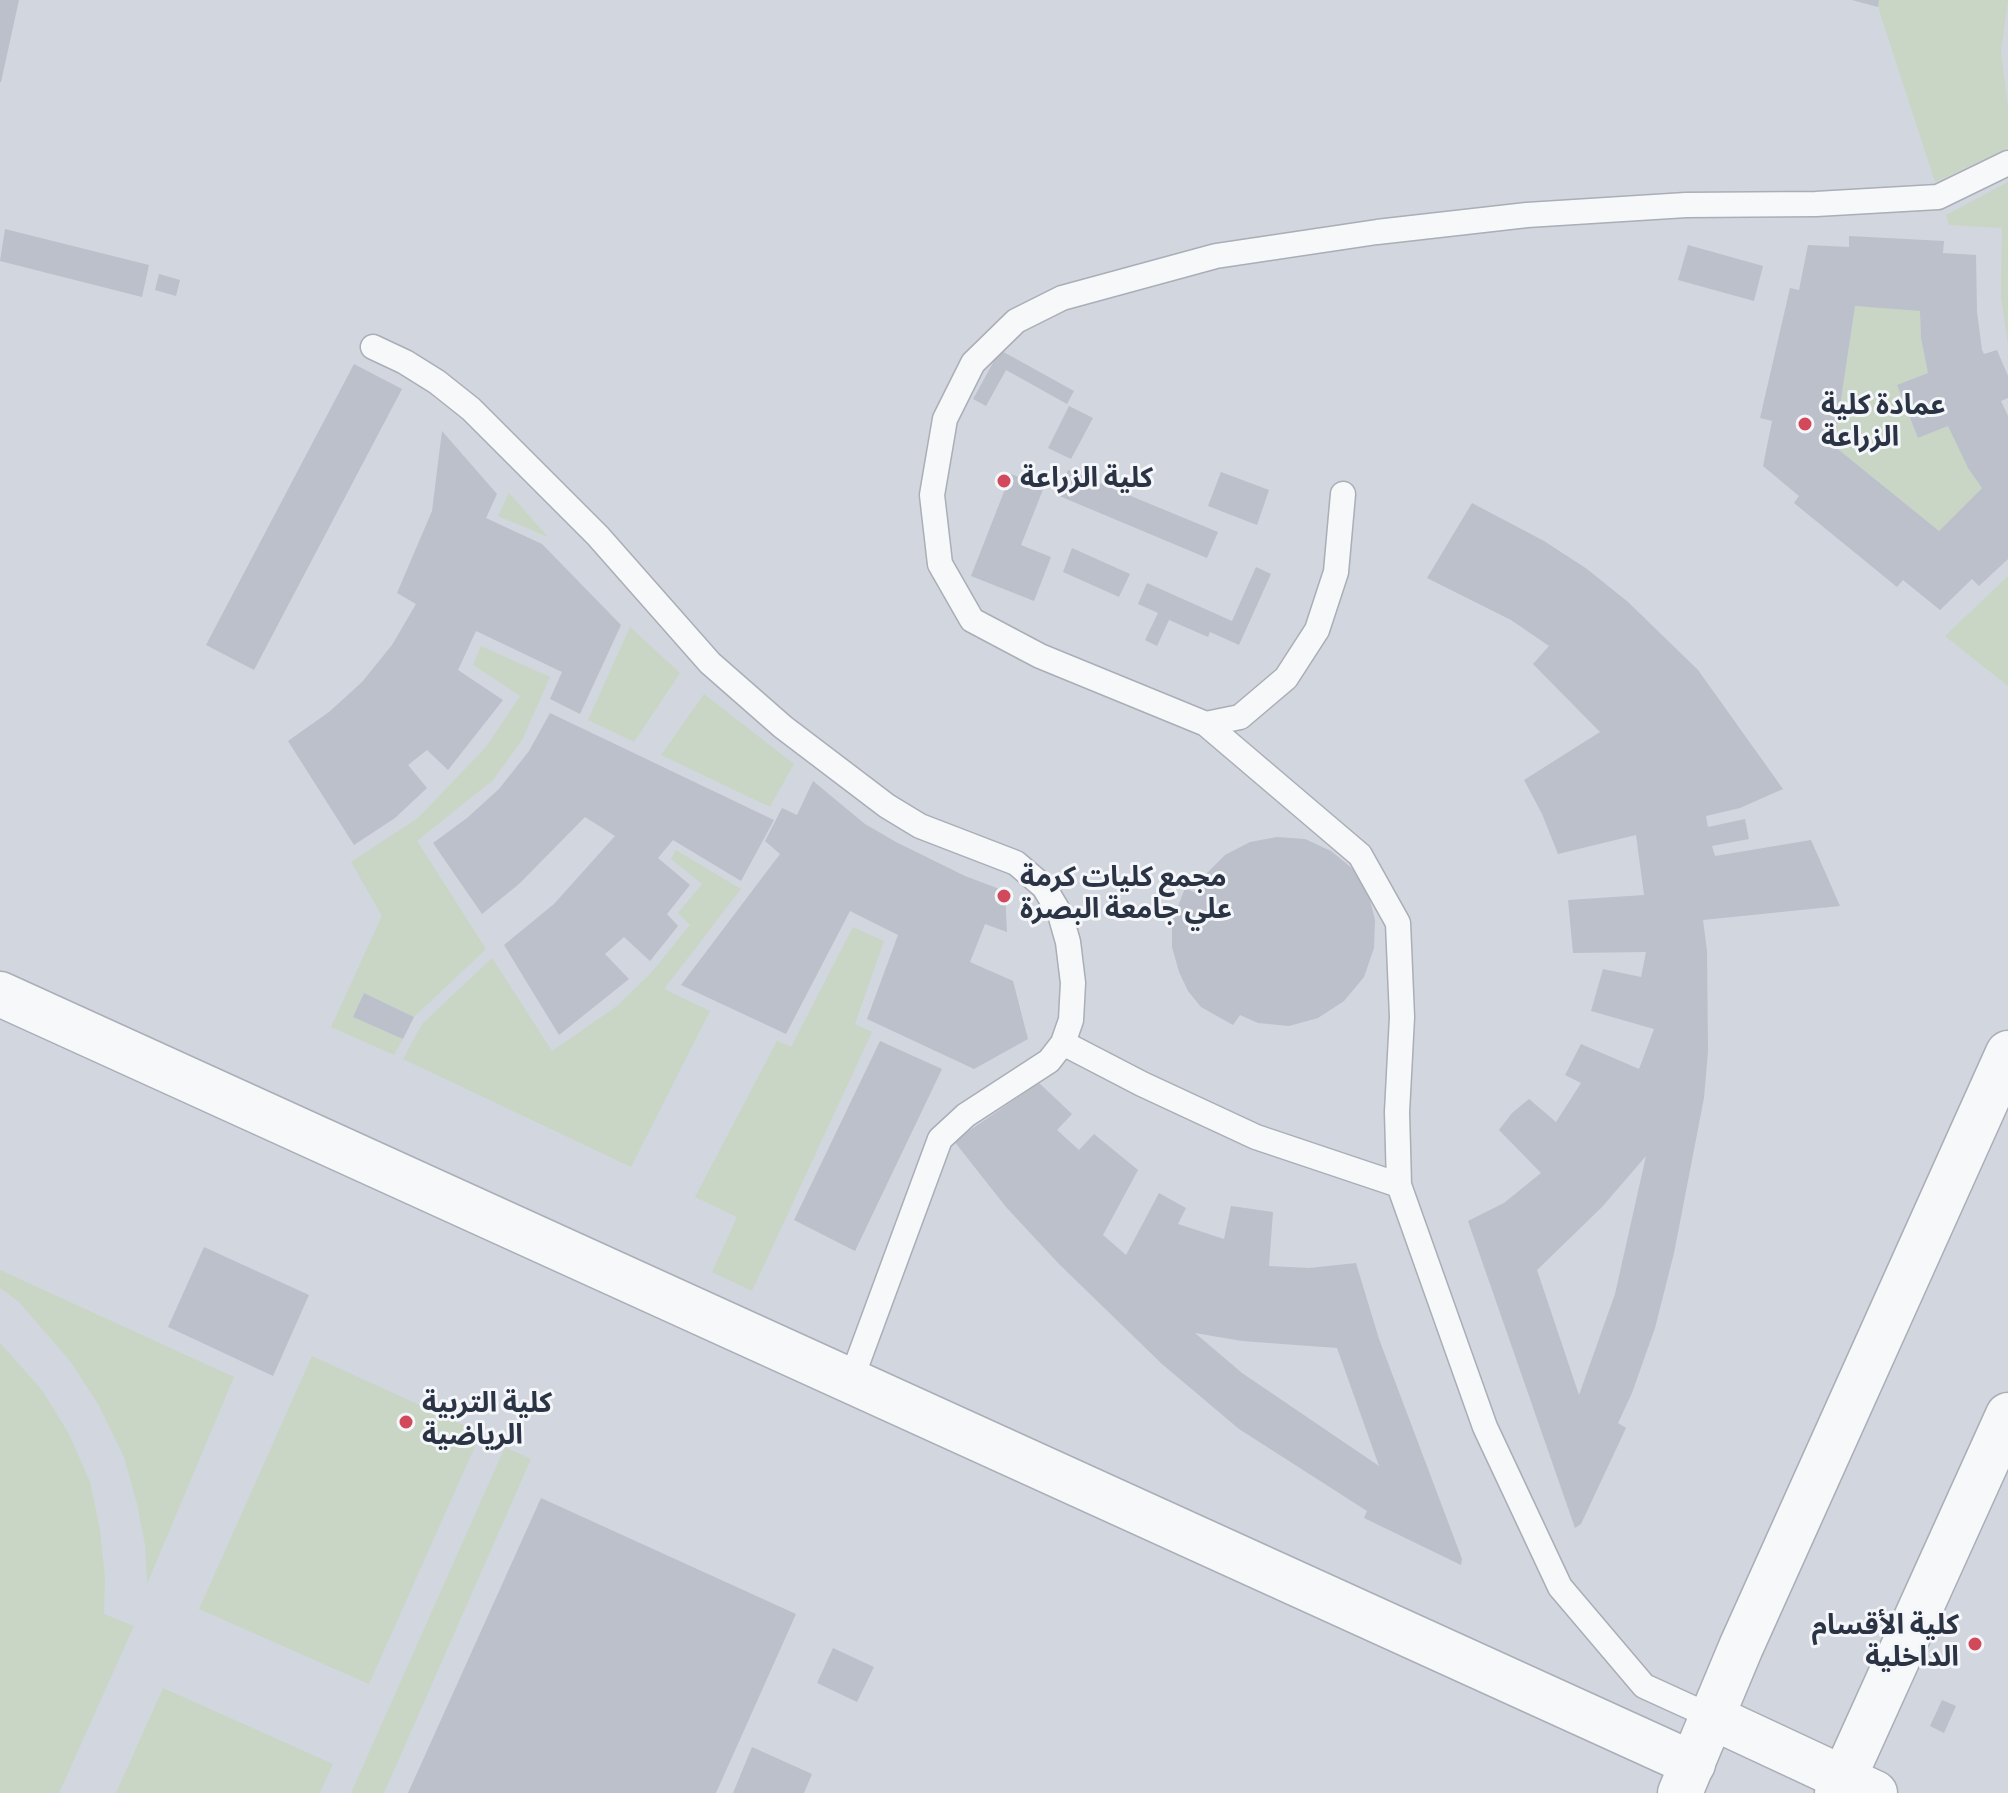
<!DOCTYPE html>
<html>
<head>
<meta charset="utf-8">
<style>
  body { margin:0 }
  canvas { display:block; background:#e4e7ec }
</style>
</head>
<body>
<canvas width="2008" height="1793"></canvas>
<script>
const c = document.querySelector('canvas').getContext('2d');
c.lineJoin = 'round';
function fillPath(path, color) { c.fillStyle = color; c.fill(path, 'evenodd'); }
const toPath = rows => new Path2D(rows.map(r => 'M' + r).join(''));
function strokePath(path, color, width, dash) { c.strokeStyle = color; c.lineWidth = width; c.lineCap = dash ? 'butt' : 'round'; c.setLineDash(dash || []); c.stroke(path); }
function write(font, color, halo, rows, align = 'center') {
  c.font = font + ' "Source Sans 3","Noto Sans Arabic",sans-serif'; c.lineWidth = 6; c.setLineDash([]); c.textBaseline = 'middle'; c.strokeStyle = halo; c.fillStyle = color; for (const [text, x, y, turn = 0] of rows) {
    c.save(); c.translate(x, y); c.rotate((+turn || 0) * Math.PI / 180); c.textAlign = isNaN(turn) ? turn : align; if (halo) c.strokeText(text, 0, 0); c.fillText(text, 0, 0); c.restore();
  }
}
fillPath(toPath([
  [0,0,2008,0,2008,1793,0,1793]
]), '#d2d6de');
fillPath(toPath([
  [1879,0,2008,0,2001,51,2008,108,2008,148,1935,182,1878,7],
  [2008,182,2008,345,2001,296,2002,228,1949,225,1946,215],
  [1855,306,1920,311,1921,338,1928,373,1897,386,1918,438,1948,426,1968,468,1982,488,1939,531,1834,446],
  [509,493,548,537,498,516],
  [2008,576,2008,686,1945,636],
  [630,627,680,673,634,742,588,720],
  [481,646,550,677,522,740,493,780,417,841,486,949,414,1017,364,993,354,1017,403,1039,394,1055,331,1027,382,916,351,862,418,818,486,747,520,696,473,665],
  [704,694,794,764,770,807,661,755],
  [676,850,741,889,664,989,710,1011,631,1167,403,1059,422,1024,492,958,552,1051,617,1006,651,973,690,925,678,913,702,884,671,859],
  [853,927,884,941,855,1024,872,1032,752,1291,712,1272,737,1217,695,1197,777,1041,791,1047],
  [0,1270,234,1377,147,1584,145,1545,137,1504,124,1457,98,1404,70,1361,19,1302,0,1288],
  [0,1343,42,1390,69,1434,90,1482,100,1530,105,1579,104,1614,134,1626,59,1793,0,1793],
  [312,1356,481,1433,369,1684,199,1609],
  [505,1447,531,1459,384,1793,351,1793],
  [163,1688,333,1764,320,1793,116,1793]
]), '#c9d6c5');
fillPath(toPath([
  [0,0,19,0,1,82,0,82],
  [1852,0,1879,0,1878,7],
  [5,229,149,265,142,297,0,261],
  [1849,236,1944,241,1943,253,1976,255,1977,312,1982,350,1984,354,1997,350,2008,376,2008,398,2001,401,2008,416,2008,559,1979,586,1972,579,1940,610,1903,580,1897,587,1794,503,1799,496,1763,466,1772,421,1760,418,1790,288,1799,290,1808,245,1849,247],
  [1855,306,1920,311,1921,338,1928,373,1897,385,1918,438,1948,426,1968,468,1982,488,1939,531,1834,446],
  [1688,245,1763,266,1754,301,1678,280],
  [159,274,180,280,176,296,155,290],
  [1000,350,1074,391,1067,404,1006,370,986,406,973,399],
  [354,364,402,389,254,670,206,645],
  [1069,406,1093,418,1071,459,1048,448],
  [442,431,497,494,486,518,542,544,621,625,580,714,550,699,562,672,476,631,458,670,503,700,448,770,427,750,408,765,427,788,395,818,354,845,288,741,329,712,362,682,392,645,416,604,397,593,432,511],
  [1068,470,1218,532,1207,558,1057,495],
  [1221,472,1269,490,1257,525,1208,506],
  [1011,474,1044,487,1021,545,1051,557,1034,601,971,576],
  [1472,503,1544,541,1587,569,1628,602,1698,670,1783,789,1740,808,1706,816,1708,827,1745,819,1749,839,1712,846,1715,856,1811,840,1840,906,1703,920,1707,951,1708,1051,1704,1098,1674,1253,1655,1328,1632,1393,1618,1423,1626,1428,1581,1524,1575,1528,1468,1221,1504,1203,1541,1173,1499,1130,1512,1113,1529,1099,1556,1122,1581,1083,1565,1075,1581,1044,1639,1069,1654,1029,1591,1011,1603,969,1641,977,1646,952,1573,953,1568,900,1644,895,1636,835,1558,854,1542,814,1524,780,1600,732,1533,664,1549,646,1511,620,1427,578],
  [1646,1156,1615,1294,1579,1395,1537,1270,1602,1207],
  [1072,548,1130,574,1119,597,1063,572],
  [1256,567,1271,574,1239,645,1210,632,1208,637,1169,620,1157,646,1145,640,1158,613,1138,604,1147,583,1232,621],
  [550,713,774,820,741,881,673,840,658,858,690,885,667,914,678,926,650,961,624,937,605,954,629,979,559,1035,504,945,554,904,615,836,585,817,519,884,482,914,433,843,467,818,499,789,529,751],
  [813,781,865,824,896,842,965,876,1005,891,1007,932,985,924,970,962,1013,981,1028,1039,974,1069,867,1019,898,935,850,911,786,1034,681,985,780,854,765,841,782,808,797,815],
  [1277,837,1305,839,1331,851,1353,869,1368,892,1375,920,1374,948,1364,977,1344,1001,1318,1018,1289,1026,1258,1023,1240,1015,1233,1025,1201,1007,1188,991,1179,972,1172,947,1172,922,1185,888,1196,893,1205,875,1225,855,1250,842],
  [364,993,414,1017,403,1039,353,1017],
  [880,1041,942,1069,855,1251,794,1220],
  [1039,1083,1072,1114,1057,1130,1079,1150,1094,1134,1138,1170,1103,1235,1126,1255,1159,1193,1186,1208,1178,1224,1224,1239,1231,1206,1273,1212,1269,1266,1309,1268,1356,1263,1379,1339,1462,1559,1461,1565,1364,1518,1367,1511,1239,1429,1162,1364,1059,1264,1006,1207,954,1141],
  [1195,1333,1242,1341,1337,1348,1379,1466,1242,1373],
  [204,1247,309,1295,273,1376,168,1327],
  [541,1498,796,1614,716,1793,408,1793],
  [833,1648,874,1667,857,1702,817,1683],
  [1942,1700,1956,1706,1944,1733,1930,1726],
  [752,1747,812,1774,804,1793,733,1793]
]), '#bbc0ca');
const service = toPath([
  [373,347,405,362,437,382,471,409,598,536,710,663,783,727,887,806,920,826,1016,863,1044,887,1060,914,1068,942,1073,983,1071,1020,1063,1043,1049,1061,966,1115,940,1139,851,1380],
  [1343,494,1336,572,1317,630,1286,678,1240,717,1206,724,1040,656,972,620,940,564,932,495,945,419,973,363,1016,321,1062,298,1216,256,1377,232,1527,215,1686,205,1816,204,1938,197,2008,163],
  [1206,724,1360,855,1398,923,1402,1017,1397,1112,1399,1185,1485,1427,1560,1587,1644,1686,1712,1717],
  [1063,1043,1142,1084,1256,1137,1399,1185]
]);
const minor = toPath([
  [0,994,1693,1764],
  [1712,1717,1875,1793]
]);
const tertiary = toPath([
  [1680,1793,1741,1647,2008,1053],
  [1837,1793,2008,1415]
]);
strokePath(service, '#a9aeb7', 27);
strokePath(minor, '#a9aeb7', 47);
strokePath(tertiary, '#a9aeb7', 47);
strokePath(service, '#f7f8fa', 24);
strokePath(minor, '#f7f8fa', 44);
strokePath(tertiary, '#f7f8fa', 44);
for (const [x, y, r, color] of [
  [1805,424,8,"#d1495b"],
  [1004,481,8,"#d1495b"],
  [1004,896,8,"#d1495b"],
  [406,1422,8,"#d1495b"],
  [1975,1644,8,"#d1495b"]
]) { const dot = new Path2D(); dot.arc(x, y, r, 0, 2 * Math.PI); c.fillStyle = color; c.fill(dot); strokePath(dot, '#f4f6f9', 3); }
write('bold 28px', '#2b3445', '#f4f6f9', [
  ["عمادة كلية",1821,408],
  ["الزراعة",1821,440],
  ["كلية الزراعة",1020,481],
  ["مجمع كليات كرمة",1020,880],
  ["علي جامعة البصرة",1020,912],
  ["كلية التربية",422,1406],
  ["الرياضية",422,1438],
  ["كلية الأقسام",1959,1628,"right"],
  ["الداخلية",1959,1660,"right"]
], 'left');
</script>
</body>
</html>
